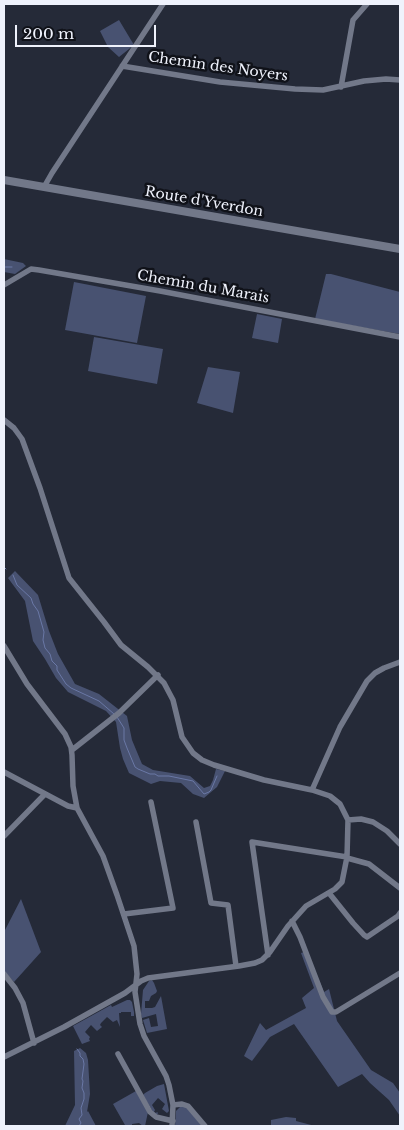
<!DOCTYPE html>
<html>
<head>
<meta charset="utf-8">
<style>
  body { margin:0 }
  #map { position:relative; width:404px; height:1130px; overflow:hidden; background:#252a38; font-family:"Libre Baskerville",serif }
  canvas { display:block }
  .frame { position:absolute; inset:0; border:5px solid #eff2fc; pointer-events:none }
  .scale { position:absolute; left:15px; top:25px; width:141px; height:22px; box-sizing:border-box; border:2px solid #eff2fc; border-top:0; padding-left:6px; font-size:15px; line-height:18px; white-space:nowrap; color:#eff2fc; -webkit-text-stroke:4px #101219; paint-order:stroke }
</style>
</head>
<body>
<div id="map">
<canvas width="404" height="1130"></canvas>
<div class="frame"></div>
<div class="scale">200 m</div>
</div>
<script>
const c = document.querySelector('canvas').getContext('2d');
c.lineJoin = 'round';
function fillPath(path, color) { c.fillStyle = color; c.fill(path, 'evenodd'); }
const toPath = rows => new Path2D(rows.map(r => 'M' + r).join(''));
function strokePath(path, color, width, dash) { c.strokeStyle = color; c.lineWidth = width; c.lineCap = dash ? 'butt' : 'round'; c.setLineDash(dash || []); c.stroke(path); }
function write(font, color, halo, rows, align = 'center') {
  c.font = font + ' "Libre Baskerville",serif'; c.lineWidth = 5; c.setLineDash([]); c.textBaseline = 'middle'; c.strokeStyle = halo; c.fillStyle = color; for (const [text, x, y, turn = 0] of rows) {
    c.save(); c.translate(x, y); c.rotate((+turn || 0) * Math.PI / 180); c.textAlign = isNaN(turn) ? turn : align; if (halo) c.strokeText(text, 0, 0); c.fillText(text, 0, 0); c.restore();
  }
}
fillPath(toPath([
  [119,20,134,45,119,57,108,47,100,31],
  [4,259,23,263,26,266,15,274,4,272],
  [326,274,331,274,400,292,400,334,315,319],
  [74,282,146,296,137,343,65,330],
  [257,314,282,319,278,343,252,338],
  [94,337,163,349,157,384,88,371],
  [208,367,240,372,233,413,197,403],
  [15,571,38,595,49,631,58,654,75,684,99,694,127,716,132,740,142,764,153,770,190,776,204,788,210,786,213,780,216,769,225,771,217,787,204,798,193,794,181,783,160,781,151,784,129,773,123,759,120,748,116,722,106,711,68,692,56,678,45,659,33,641,25,601,8,578],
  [21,899,41,952,14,982,4,971,4,932],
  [307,951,324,992,329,989,337,1021,371,1070,393,1083,400,1093,400,1116,389,1100,370,1083,362,1074,338,1087,294,1024,270,1037,252,1061,244,1056,260,1023,266,1030,306,1008,302,998,314,988,301,953],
  [152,980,154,983,157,991,156,993,151,996,149,1001,145,1001,145,1008,152,1008,155,1007,161,996,167,1029,147,1033,143,1020,149,1018,151,1027,158,1026,156,1014,142,1018,141,1014,143,990,149,981],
  [127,1000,130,1000,132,1002,134,1012,134,1016,131,1016,131,1012,121,1012,121,1013,119,1013,120,1027,117,1020,113,1022,107,1017,101,1023,100,1025,102,1027,97,1031,91,1025,85,1032,90,1037,89,1039,90,1041,82,1044,73,1026,111,1005,112,1007],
  [80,1048,86,1053,88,1060,90,1094,87,1112,88,1111,96,1126,65,1126,75,1105,74,1051],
  [164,1084,169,1111,167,1113,162,1109,165,1104,158,1098,152,1105,155,1110,154,1112,156,1113,157,1112,158,1113,157,1115,153,1112,143,1095,145,1093,157,1086],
  [136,1091,148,1112,145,1126,143,1126,139,1123,132,1124,132,1126,123,1126,125,1125,113,1104],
  [180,1107,186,1107,202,1126,175,1126,176,1111],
  [286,1117,296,1118,296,1121,315,1126,271,1126,271,1120]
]), '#485271');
strokePath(toPath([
  [4,267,12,267],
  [4,567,6,569],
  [13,575,17,585,31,598,33,604,38,611,44,632,43,640,45,648,50,654,52,661,57,666,57,670,66,684,71,688,99,701,114,714],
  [117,717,124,728,124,740,127,748,135,767,138,769,150,774,155,774,158,776,169,776,193,781,204,794,209,792,211,790,217,776],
  [77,1049,80,1053,80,1056,83,1059,84,1064,82,1079,83,1081,82,1088,84,1093,84,1099,81,1108,82,1115,79,1119,81,1123,79,1126]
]), '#6a78a6', 1);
strokePath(toPath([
  [122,66,220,82,295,89,323,90,364,81,386,79,400,80],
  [341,87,353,20,367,4],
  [44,187,52,173,163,4],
  [4,285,31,269,39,270,160,291,400,337],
  [4,420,14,428,22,439,40,488,69,578,104,622,121,645,148,667,164,683,173,700,182,737,193,753,202,760,214,765,264,780,312,790,330,796,340,804,348,820,347,857,342,882,335,889,306,906,288,926,270,952,262,960,255,963,239,966,148,978,141,981,125,993,64,1027,4,1057],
  [4,646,27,684,65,734,71,747,72,755,73,786,77,808,103,856,117,895,134,946,137,974,135,992,140,1024,144,1036,166,1076,169,1085,173,1105,172,1126],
  [72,750,119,713,158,675],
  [4,772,68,806,77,808],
  [312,790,340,727,367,681,375,673,384,668,400,662],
  [348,820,361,819,373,822,387,831,400,844],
  [196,822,211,903,228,905,236,966],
  [4,836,45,794],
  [347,858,369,864,400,888],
  [329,893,353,923,364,935,367,937,398,916,400,913],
  [124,914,173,908,151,802],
  [292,921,300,937,323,997,332,1012,336,1012,400,973],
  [268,955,252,842,347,857],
  [4,974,15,988,23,1003,34,1043],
  [118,1054,150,1112,156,1117,173,1121],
  [173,1105,182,1104,188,1106,205,1126]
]), '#727889', 5.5);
strokePath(toPath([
  [4,180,400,249]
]), '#727889', 8);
write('14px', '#eff2fc', '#101219', [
  ["Chemin des Noyers",218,67,8],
  ["Route d'Yverdon",204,202,10],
  ["Chemin du Marais",203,287,10]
]);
</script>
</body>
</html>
